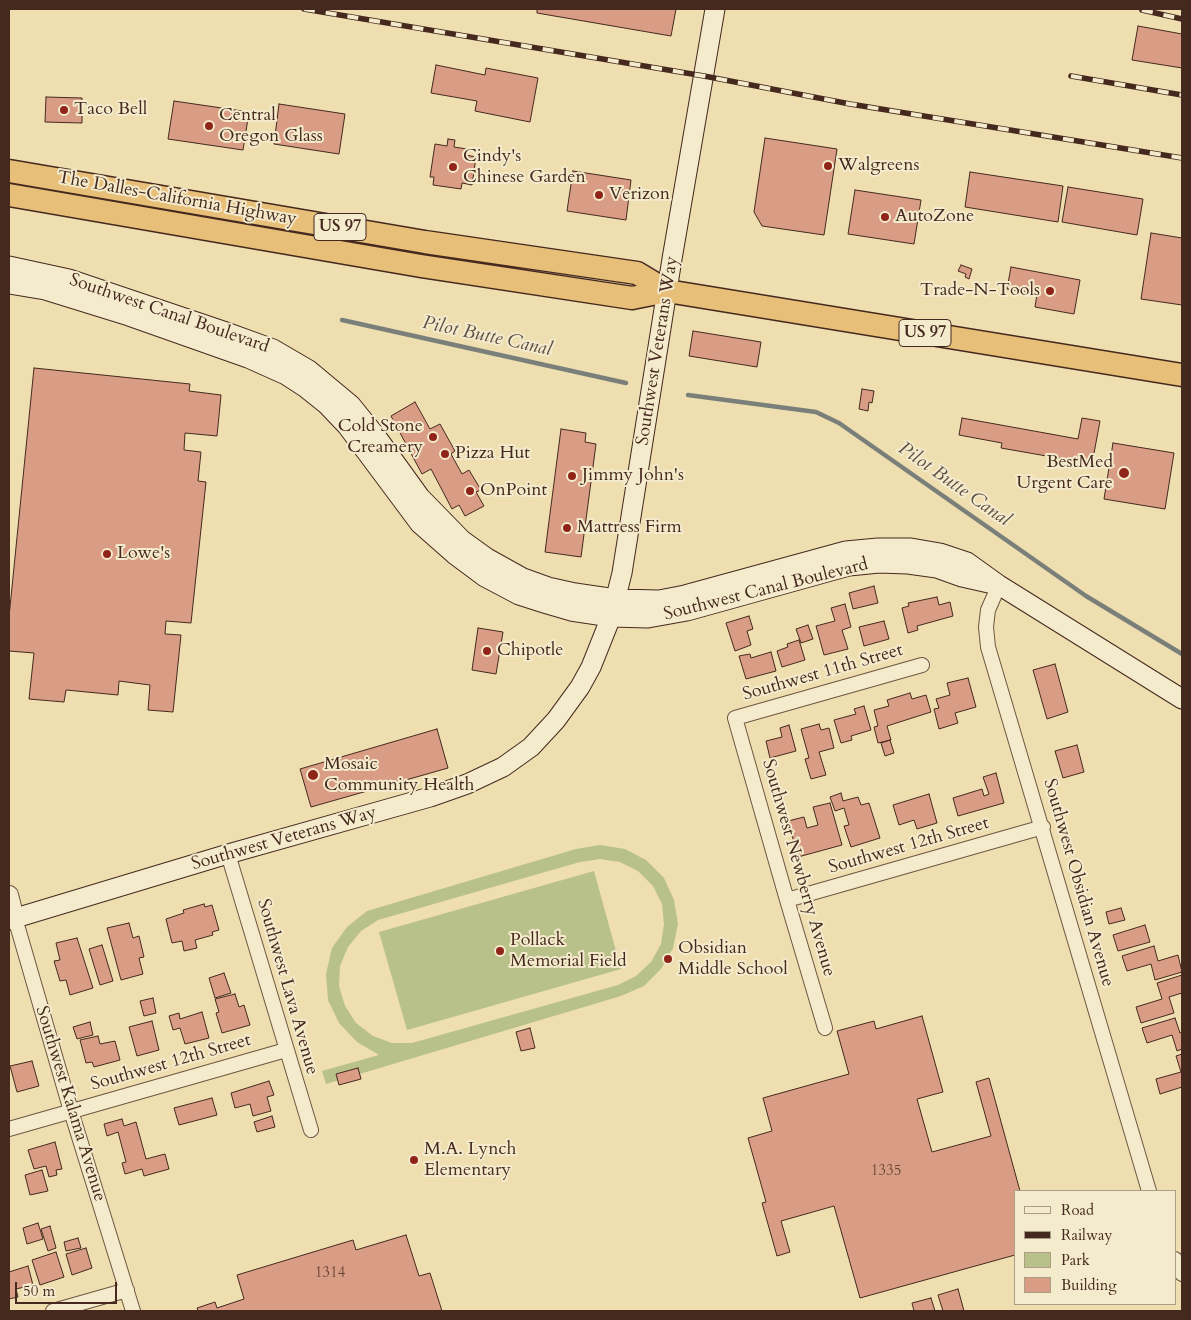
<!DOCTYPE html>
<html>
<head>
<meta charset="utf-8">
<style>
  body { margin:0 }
  #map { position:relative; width:1191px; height:1320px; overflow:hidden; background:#eedeb0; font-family:Cardo,serif }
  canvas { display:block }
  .frame { position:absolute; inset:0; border:10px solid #45291e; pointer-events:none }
  .legend { position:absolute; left:1014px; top:1190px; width:162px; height:115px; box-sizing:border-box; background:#f4eacc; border:1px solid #ae9d86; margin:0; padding:6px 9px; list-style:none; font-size:15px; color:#45291e }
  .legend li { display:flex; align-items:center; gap:10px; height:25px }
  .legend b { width:25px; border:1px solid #ae9d86 }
  .scale { position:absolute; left:15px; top:1282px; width:102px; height:22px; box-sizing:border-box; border:2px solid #45291e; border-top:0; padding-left:6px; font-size:15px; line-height:18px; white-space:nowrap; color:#45291e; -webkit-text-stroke:4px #f4eacc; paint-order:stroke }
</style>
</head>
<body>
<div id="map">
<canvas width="1191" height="1320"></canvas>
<div class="frame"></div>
<ul class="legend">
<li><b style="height:6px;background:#f4eacc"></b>Road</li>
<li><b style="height:6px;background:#45291e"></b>Railway</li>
<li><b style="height:14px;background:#b9c18b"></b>Park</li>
<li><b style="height:14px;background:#d89d84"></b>Building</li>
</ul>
<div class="scale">50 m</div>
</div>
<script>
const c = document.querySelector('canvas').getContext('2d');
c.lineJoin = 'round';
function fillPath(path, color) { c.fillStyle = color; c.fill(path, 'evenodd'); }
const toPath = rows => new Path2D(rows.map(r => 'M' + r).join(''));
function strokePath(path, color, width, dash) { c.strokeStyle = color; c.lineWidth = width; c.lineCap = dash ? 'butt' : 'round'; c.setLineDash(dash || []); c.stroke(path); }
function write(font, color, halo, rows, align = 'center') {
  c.font = font + ' Cardo,serif'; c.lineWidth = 4; c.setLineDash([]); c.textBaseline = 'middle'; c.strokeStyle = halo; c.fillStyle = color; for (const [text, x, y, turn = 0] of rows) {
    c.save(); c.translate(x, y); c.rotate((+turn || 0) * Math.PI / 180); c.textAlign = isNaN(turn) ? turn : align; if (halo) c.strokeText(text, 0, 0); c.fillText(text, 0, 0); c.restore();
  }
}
fillPath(toPath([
  [600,845,625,849,646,860,664,878,674,900,678,924,673,948,661,969,644,986,621,996,326,1084,322,1071,379,1055,357,1042,339,1023,328,1000,326,974,332,948,347,927,367,911,576,849],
  [600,859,620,862,638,871,653,886,662,904,664,924,661,944,651,962,636,976,618,985,412,1043,392,1043,373,1036,356,1023,345,1006,339,986,340,966,348,947,361,931,378,920,580,862],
  [594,871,621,969,407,1030,379,932]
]), '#b9c18b');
strokePath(toPath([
  [342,320,626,383],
  [688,395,816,412,839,423,1086,596,1182,654]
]), '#7a8079', 4.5);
const building = toPath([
  [537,9,676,9,671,36,537,13,537,9],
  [1138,26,1182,34,1182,68,1132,60,1138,26],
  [436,65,485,75,486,68,538,78,530,122,475,111,477,101,431,93,436,65],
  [46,97,82,98,82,123,45,122,46,97],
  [174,101,249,112,243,150,168,139,174,101],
  [279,104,345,114,339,154,274,144,279,104],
  [765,138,837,149,824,235,762,226,754,212,765,138],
  [448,139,455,140,454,147,467,149,466,155,476,157,472,185,462,183,461,189,433,185,434,177,430,177,435,144,447,146,448,139],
  [573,171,631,180,626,220,567,211,573,171],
  [970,172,1063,186,1058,222,965,207,970,172],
  [1068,187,1143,199,1137,235,1062,222,1068,187],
  [855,190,921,200,914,244,848,234,855,190],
  [1151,233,1182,238,1182,305,1141,299,1151,233],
  [961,265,972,269,969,279,965,277,966,274,958,271,961,265],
  [1011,267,1080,280,1074,314,1035,307,1037,294,1007,289,1011,267],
  [693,331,761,342,757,367,689,356,693,331],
  [34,368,190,384,189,391,221,395,217,436,185,433,184,450,201,452,198,481,206,482,191,623,166,621,165,634,181,635,173,712,148,710,150,685,119,681,118,695,66,690,64,702,29,699,34,653,9,651,9,617,34,368],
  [862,389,874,391,872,403,869,402,868,411,859,409,862,389],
  [415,402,430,429,440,424,455,451,451,454,462,474,469,470,481,490,476,492,484,506,465,516,459,505,452,509,431,469,422,474,391,416,415,402],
  [962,418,1078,439,1082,418,1100,421,1092,464,1001,448,1002,443,959,435,962,418],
  [561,429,586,433,585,442,596,444,581,557,545,552,561,429],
  [1113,443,1174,453,1165,509,1104,499,1113,443],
  [874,586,878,603,853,609,849,593,874,586],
  [937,597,939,605,950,602,953,616,917,626,918,630,908,633,902,608,909,606,908,603,937,597],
  [845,604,851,627,842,630,848,649,824,655,816,626,835,621,831,608,845,604],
  [749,616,753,629,747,631,751,645,735,651,726,623,749,616],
  [884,621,889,639,864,646,859,627,884,621],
  [808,625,813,639,801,643,796,629,808,625],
  [478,628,503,632,496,674,472,670,478,628],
  [799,640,805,660,782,667,777,651,788,647,787,644,799,640],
  [771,652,776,671,746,679,739,656,750,654,751,658,771,652],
  [1055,664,1068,712,1047,719,1033,670,1055,664],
  [968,678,976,707,955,713,958,723,939,729,934,709,939,708,936,699,950,695,947,683,968,678],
  [910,693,912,699,926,695,931,712,887,726,891,740,878,743,874,727,878,726,874,710,889,706,887,700,910,693],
  [864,706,871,730,851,736,852,740,841,743,834,720,856,714,854,709,864,706],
  [819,724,821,730,829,728,834,748,819,752,826,775,811,779,805,759,809,758,801,729,819,724],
  [789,725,796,751,770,758,766,741,782,737,780,728,789,725],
  [437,729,448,768,311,807,300,769,437,729],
  [890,740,894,753,885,756,881,743,890,740],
  [1077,745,1084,772,1063,778,1055,751,1077,745],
  [996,773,1004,803,958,816,953,798,982,789,984,796,989,794,983,777,996,773],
  [841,793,843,801,858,797,861,805,869,803,880,838,851,847,844,826,849,825,844,808,835,811,830,797,841,793],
  [929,794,937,823,917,829,914,820,899,825,893,805,929,794],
  [830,803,842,845,798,857,788,821,804,817,807,828,818,825,813,807,830,803],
  [204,904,205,907,212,905,219,930,212,932,213,935,195,940,197,948,184,951,182,941,172,943,166,919,184,913,183,910,204,904],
  [1121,908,1125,920,1109,924,1106,912,1121,908],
  [129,923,133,938,139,936,144,957,139,958,143,974,121,980,107,928,129,923],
  [1145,925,1150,942,1118,951,1113,935,1145,925],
  [77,938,93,988,70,995,66,980,60,981,54,961,60,960,56,943,77,938],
  [102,945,113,981,100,985,89,949,102,945],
  [1154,946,1158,961,1178,955,1182,972,1155,980,1151,964,1127,971,1122,956,1154,946],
  [224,973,231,993,215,998,209,978,224,973],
  [1182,975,1182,993,1169,997,1174,1013,1141,1023,1136,1007,1162,999,1157,983,1182,975],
  [235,994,239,1007,244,1005,250,1025,222,1033,216,1013,219,1012,215,999,235,994],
  [153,998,156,1013,144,1016,140,1001,153,998],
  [202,1012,209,1038,185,1044,180,1028,173,1030,169,1016,179,1013,180,1019,202,1012],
  [922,1016,943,1092,917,1099,932,1152,991,1136,976,1082,989,1078,1020,1191,1015,1191,1015,1255,860,1298,834,1206,781,1221,790,1252,777,1256,762,1203,766,1202,748,1138,772,1131,763,1098,849,1074,837,1031,874,1021,876,1029,922,1016],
  [1175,1018,1180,1033,1182,1032,1182,1049,1177,1051,1172,1035,1147,1043,1142,1028,1175,1018],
  [152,1021,159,1050,137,1056,129,1027,152,1021],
  [90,1022,93,1035,77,1039,73,1027,90,1022],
  [530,1028,535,1048,521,1051,516,1032,530,1028],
  [98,1036,100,1044,115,1041,120,1060,94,1067,92,1062,86,1063,80,1040,98,1036],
  [1182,1054,1182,1087,1160,1094,1156,1079,1181,1072,1176,1056,1182,1054],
  [32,1061,39,1086,17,1092,10,1066,32,1061],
  [358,1068,361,1079,339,1085,336,1074,358,1068],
  [269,1081,274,1095,267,1097,271,1111,253,1116,250,1104,235,1108,231,1093,269,1081],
  [212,1098,217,1115,179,1125,174,1108,212,1098],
  [272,1116,275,1127,257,1132,254,1122,272,1116],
  [122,1119,124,1126,136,1122,146,1159,165,1154,169,1169,144,1176,142,1169,125,1174,122,1163,126,1162,118,1132,107,1136,104,1124,122,1119],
  [55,1142,62,1169,56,1170,57,1175,49,1177,46,1166,34,1169,28,1150,55,1142],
  [42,1170,48,1191,30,1195,25,1175,42,1170],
  [38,1223,43,1239,27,1244,23,1228,38,1223],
  [50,1226,56,1248,48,1251,41,1229,50,1226],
  [406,1235,419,1276,430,1273,442,1311,198,1311,197,1308,215,1302,217,1308,244,1299,237,1275,353,1240,356,1250,406,1235],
  [78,1238,81,1248,66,1251,64,1242,78,1238],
  [86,1248,92,1268,72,1275,66,1254,86,1248],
  [56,1252,64,1277,40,1285,32,1260,56,1252],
  [28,1266,33,1285,16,1289,18,1297,9,1299,9,1272,28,1266],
  [958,1289,964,1311,943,1311,938,1295,958,1289],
  [931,1298,935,1311,914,1311,912,1303,931,1298]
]);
fillPath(building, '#d89d84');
strokePath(building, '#45291e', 1);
const minor = toPath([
  [999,585,988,610,986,627,988,647,1149,1191],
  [228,854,311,1130],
  [787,900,1043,827],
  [15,918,71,1111,133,1311],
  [825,1028,787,900,735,718,922,665],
  [9,1129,286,1050],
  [1175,1259,1182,1274],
  [53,1311,127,1290]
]);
const tertiary = toPath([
  [9,895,15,918]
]);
const secondary = toPath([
  [9,266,69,279,226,332,273,349,309,370,351,405,376,436,420,497,462,540,487,558,523,578,548,587,575,593,616,599,659,600,685,595,846,551,878,548,911,548,940,553,967,562,999,585,1182,699],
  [9,284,45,290,129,316,248,358,286,375,306,388,326,404,347,426,420,524,454,554,485,577,519,595,547,604,571,611,611,617,648,618,687,611,849,566,879,563,908,564,937,568,962,577,993,584],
  [9,920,228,854,430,797,467,784,503,767,531,747,556,720,580,687,591,667,611,617,622,573,672,259,715,9]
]);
const trunk = toPath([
  [9,171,425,242,637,273,667,291],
  [9,195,421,266,632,298,667,291,1182,375]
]);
strokePath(minor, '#6f5642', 16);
strokePath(tertiary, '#6f5642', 20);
strokePath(secondary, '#45291e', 21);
strokePath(trunk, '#45291e', 25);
strokePath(minor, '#f4eacc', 14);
strokePath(tertiary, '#f4eacc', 18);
strokePath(secondary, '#f4eacc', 19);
strokePath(trunk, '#e7bf78', 22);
const rail = toPath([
  [304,9,704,76,850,104,1182,158],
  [1142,10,1182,19],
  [1071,76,1182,95]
]);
strokePath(rail, '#45291e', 5.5);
strokePath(rail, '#f4eacc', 4, [11]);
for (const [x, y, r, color] of [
  [64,110,5,"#8f2418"],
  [209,126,5,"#8f2418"],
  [828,166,5,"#8f2418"],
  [453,167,5,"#8f2418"],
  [599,195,5,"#8f2418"],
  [885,217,5,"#8f2418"],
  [1050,291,5,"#8f2418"],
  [433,437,5,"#8f2418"],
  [445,454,5,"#8f2418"],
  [1124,473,6,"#8f2418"],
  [572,476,5,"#8f2418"],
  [470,491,5,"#8f2418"],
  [567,528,5,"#8f2418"],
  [107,554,5,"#8f2418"],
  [487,651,5,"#8f2418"],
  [313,775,6,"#8f2418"],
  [500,951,5,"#8f2418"],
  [668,959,5,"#8f2418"],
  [414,1160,5,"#8f2418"]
]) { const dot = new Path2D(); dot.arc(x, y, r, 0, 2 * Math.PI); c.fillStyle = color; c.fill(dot); strokePath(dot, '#f4eacc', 2); }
write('15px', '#6a4638', null, [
  ["1335",886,1172],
  ["1314",330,1274]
]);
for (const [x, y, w] of [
  [340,227,52],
  [925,333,52]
]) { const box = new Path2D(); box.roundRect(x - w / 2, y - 13.5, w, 27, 4); c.fillStyle = '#f4eacc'; c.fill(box); strokePath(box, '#45291e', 1); }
write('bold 16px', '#45291e', null, [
  ["US 97",340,227],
  ["US 97",925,333]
]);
write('18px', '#45291e', '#f4eacc', [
  ["Taco Bell",74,110],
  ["Central",219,116],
  ["Oregon Glass",219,137],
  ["Cindy's",463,157],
  ["Chinese Garden",463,178],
  ["Walgreens",838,166],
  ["Verizon",609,195],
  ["AutoZone",895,217],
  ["Trade-N-Tools",1040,291,"right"],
  ["Cold Stone",423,427,"right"],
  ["Creamery",423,448,"right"],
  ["Pizza Hut",455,454],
  ["BestMed",1113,463,"right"],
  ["Urgent Care",1113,484,"right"],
  ["Jimmy John's",582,476],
  ["OnPoint",480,491],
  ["Mattress Firm",577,528],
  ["Lowe's",117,554],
  ["Chipotle",497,651],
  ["Mosaic",324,765],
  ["Community Health",324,786],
  ["Pollack",510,941],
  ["Memorial Field",510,962],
  ["Obsidian",678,949],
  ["Middle School",678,970],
  ["M.A. Lynch",424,1150],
  ["Elementary",424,1171]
], 'left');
write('18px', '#45291e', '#f4eacc', [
  ["The Dalles-California Highway",177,199,10],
  ["Southwest Canal Boulevard",169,314,19],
  ["Southwest Veterans Way",658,351,-81],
  ["Southwest Canal Boulevard",766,590,-14],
  ["Southwest 11th Street",823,673,-16],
  ["Southwest Veterans Way",284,839,-16],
  ["Southwest 12th Street",909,846,-16],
  ["Southwest Newberry Avenue",798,868,74],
  ["Southwest Obsidian Avenue",1078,883,74],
  ["Southwest Lava Avenue",287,987,74],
  ["Southwest 12th Street",171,1063,-16],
  ["Southwest Kalama Avenue",70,1104,73]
]);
write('italic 19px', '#5b4d44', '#f4eacc', [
  ["Pilot Butte Canal",487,337,12],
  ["Pilot Butte Canal",954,485,35]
]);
</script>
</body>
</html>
